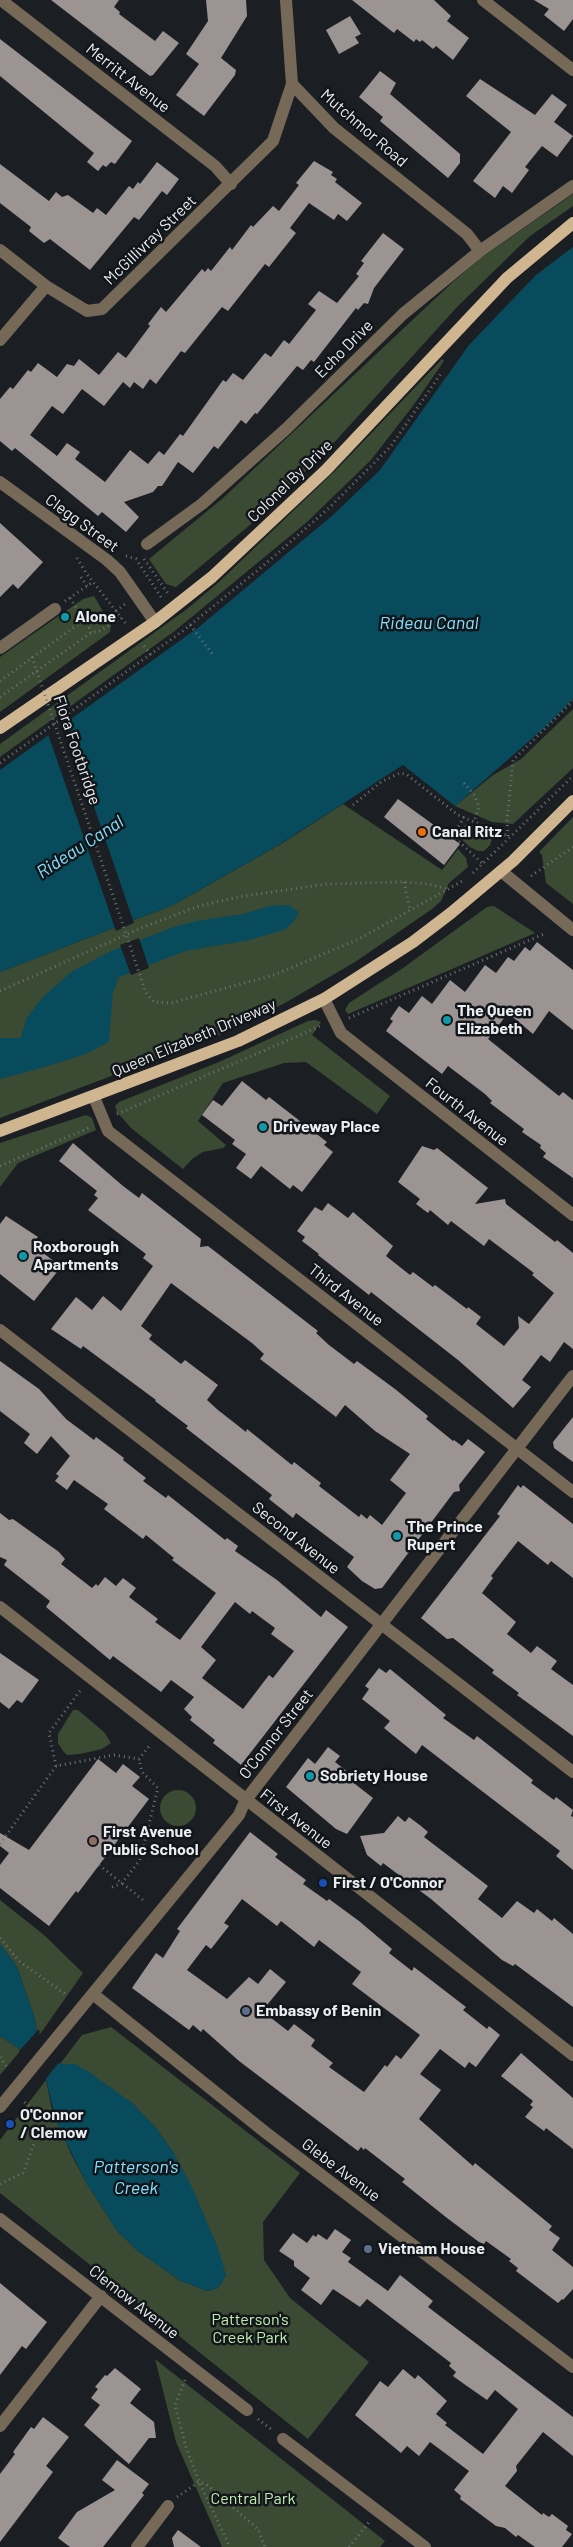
<!DOCTYPE html>
<html>
<head>
<meta charset="utf-8">
<style>
  body { margin:0 }
  canvas { display:block; background:#1b1f24 }
</style>
</head>
<body>
<canvas width="573" height="2547"></canvas>
<script>
const c = document.querySelector('canvas').getContext('2d');
c.lineJoin = 'round';
function fillPath(path, color) { c.fillStyle = color; c.fill(path, 'evenodd'); }
const toPath = rows => new Path2D(rows.map(r => 'M' + r).join(''));
function strokePath(path, color, width, dash) { c.strokeStyle = color; c.lineWidth = width; c.lineCap = dash ? 'butt' : 'round'; c.setLineDash(dash || []); c.stroke(path); }
function write(font, color, halo, rows, align = 'center') {
  c.font = font + ' Barlow,sans-serif'; c.lineWidth = 5; c.setLineDash([]); c.textBaseline = 'middle'; c.strokeStyle = halo; c.fillStyle = color; for (const [text, x, y, turn = 0] of rows) {
    c.save(); c.translate(x, y); c.rotate((+turn || 0) * Math.PI / 180); c.textAlign = isNaN(turn) ? turn : align; if (halo) c.strokeText(text, 0, 0); c.fillText(text, 0, 0); c.restore();
  }
}
fillPath(toPath([
  [573,194,573,206,530,236,457,307,331,446,251,524,176,587,166,584,149,559,223,498,454,281,481,258],
  [442,359,444,361,415,403,371,460,307,522,176,630,0,757,0,744,187,609,219,582,339,467],
  [94,596,111,625,110,632,0,712,0,657,83,599],
  [573,709,573,768,513,824,492,822,455,806,493,775,521,759],
  [343,804,442,870,458,849,466,858,468,867,449,883,441,901,432,909,355,962,285,1003,220,1035,0,1118,0,972,173,905,281,844],
  [573,817,573,904,546,883,542,855,539,852],
  [466,824,481,827,490,834,492,839,490,845,484,851,478,851,470,847,456,834],
  [494,906,535,933,348,1014,345,1010,349,1003,403,968,487,907],
  [315,1020,321,1022,312,1035,390,1096,377,1114,306,1062,284,1063,223,1083,198,1121,226,1145,223,1148,203,1152,192,1159,183,1169,131,1128,117,1112,115,1106,119,1102,219,1062,308,1021],
  [86,1115,92,1118,96,1130,18,1163,0,1187,0,1143],
  [73,1710,78,1710,104,1732,111,1743,102,1749,80,1754,67,1755,63,1751,58,1743,58,1734],
  '160 1808a18 18 0 1 1 36 0a18 18 0 1 1-36 0Z',
  [0,1900,44,1935,83,1973,38,2037,34,2016,17,1967,0,1944],
  [111,2027,300,2173,263,2222,264,2260,290,2298,369,2362,308,2439,0,2193,0,2140,46,2080,52,2110,71,2154,87,2184,118,2232,138,2251,181,2281,207,2291,218,2288,226,2275,173,2152,155,2127,132,2103,74,2064,60,2064,82,2035],
  [0,2036,21,2050,0,2075],
  [155,2359,385,2541,380,2547,222,2547,176,2442]
]), '#3a4a33');
fillPath(toPath([
  [573,247,573,699,545,727,455,806,403,765,277,846,173,905,0,972,0,770,199,627,333,515,380,470,469,345,536,275],
  [288,905,299,912,294,921,284,930,249,940,185,951,119,977,113,992,109,1042,88,1053,45,1067,0,1079,0,1038,21,1038,26,1019,42,998,71,972,111,951,174,927,197,921,243,914,269,906],
  [0,1944,17,1967,34,2016,38,2038,60,2064,74,2064,89,2072,132,2103,155,2127,173,2152,190,2183,218,2248,226,2275,218,2288,207,2291,181,2281,138,2251,118,2232,87,2184,57,2124,46,2080,21,2050,0,2036]
]), '#074b5d');
fillPath(toPath([
  [64,719,134,923,116,931,47,731],
  [139,938,149,968,131,975,120,945],
  [39,2029,40,2036,61,2060,44,2081,19,2051]
]), '#1b1f24');
fillPath(toPath([
  [51,0,119,0,114,7,120,12,119,14,155,41,163,31,179,43,153,75,150,76],
  [206,0,246,0,247,16,221,58,236,70,235,75,204,116,176,95,199,64,186,54,208,21],
  [352,0,434,0,451,16,447,21,469,38,453,60,436,46,433,49,422,40,420,42,416,39,414,42,397,29,394,33],
  [534,0,573,0,573,19,564,31,544,15,549,9],
  [350,16,361,34,355,37,359,43,339,54,326,30],
  [0,39,132,141,115,164,111,162,106,167,103,165,98,171,87,162,94,153,0,76],
  [380,71,396,83,390,94,460,154,460,163,448,178,380,121,383,117,359,97],
  [480,79,535,115,552,94,567,105,554,122,573,136,557,157,542,146,525,167,529,170,512,193,503,186,495,198,473,181,511,132,466,96],
  [314,161,333,172,331,175,337,179,335,182,362,203,347,221,338,214,334,220,309,203,290,228,296,233,269,267,265,264,228,311,222,307,185,353,181,351,156,384,150,379,143,389,134,382,130,388,123,382,104,406,82,389,63,414,52,406,30,435,57,456,67,443,80,452,75,459,105,482,130,450,148,464,159,451,164,455,180,434,183,436,223,380,226,382,233,373,243,380,265,353,271,357,284,340,289,344,316,310,308,304,319,291,337,303,359,276,356,274,364,263,361,261,383,233,404,249,374,288,368,304,364,303,358,310,356,308,314,362,311,360,303,370,297,366,257,414,255,413,246,424,241,420,218,449,214,446,193,473,178,462,162,486,158,486,153,492,124,502,139,517,126,532,102,512,98,516,15,448,12,451,0,441,0,399,10,387,13,389,28,370,31,372,38,363,57,377,67,364,74,366,79,359,99,375,118,352,126,358,150,326,148,324,161,307,166,312,202,269,205,272,208,268,211,271,230,247,232,250,251,225,253,227,273,206,279,211,299,185,296,183],
  [157,162,179,179,167,195,162,191,139,220,134,217,90,270,50,239,44,243,29,231,31,227,0,203,0,164,49,201,56,192,62,197,68,195,93,213,97,208,106,215,129,186,133,189,138,182,140,184],
  [0,523,43,562,18,589,13,584,0,597],
  [398,799,460,844,444,865,384,817],
  [537,942,573,970,573,1030,549,1011,533,1034,508,1013,488,1039,559,1096,563,1092,573,1100,573,1178,543,1157,546,1153,540,1148,541,1145,522,1132,524,1129,490,1103,492,1101,485,1094,448,1066,442,1074,386,1031,393,1021,390,1019,399,1006,409,1013,422,996,432,1004,450,980,465,992,485,965,496,973,508,957,514,961,525,947,530,951],
  [242,1081,266,1100,269,1097,327,1142,324,1145,333,1152,302,1192,293,1185,290,1189,261,1166,251,1179,236,1168,246,1154,232,1144,235,1140,202,1115,213,1100,222,1106],
  [73,1143,123,1186,139,1198,142,1193,201,1239,200,1247,208,1246,318,1331,316,1333,329,1345,354,1364,357,1361,395,1389,428,1416,426,1419,453,1441,454,1440,462,1446,468,1439,485,1452,459,1485,460,1491,454,1492,382,1588,375,1589,362,1581,347,1567,354,1557,296,1513,293,1518,269,1499,272,1495,186,1428,188,1426,155,1401,156,1400,83,1346,81,1349,51,1329,76,1297,92,1310,103,1296,121,1311,153,1266,143,1258,146,1254,88,1210,98,1198,94,1195,97,1191,59,1161],
  [171,1283,252,1343,264,1354,260,1359,336,1417,345,1405,375,1431,410,1454,390,1480,406,1493,382,1525,370,1515,367,1519,361,1514,359,1517,319,1486,321,1483,308,1473,294,1462,292,1465,247,1429,246,1432,218,1410,207,1400,218,1385,185,1360,181,1364,149,1339,152,1335,141,1326],
  [422,1146,434,1150,437,1148,488,1188,475,1204,505,1199,506,1204,555,1242,557,1240,573,1253,573,1349,564,1342,550,1362,541,1355,522,1380,531,1387,513,1408,458,1360,371,1292,369,1295,318,1255,319,1254,302,1241,305,1237,297,1231,315,1207,322,1211,328,1203,348,1218,353,1212,393,1246,386,1256,410,1275,413,1272,433,1287,435,1285,467,1309,468,1307,481,1317,476,1324,504,1346,519,1328,518,1316,529,1324,554,1293,532,1275,534,1273,489,1239,484,1246,451,1221,448,1225,430,1210,428,1213,416,1204,420,1199,398,1182],
  [6,1216,38,1237,32,1244,61,1267,34,1301,0,1274,0,1224],
  [0,1361,39,1389,66,1419,94,1440,96,1437,124,1458,123,1460,146,1478,143,1481,166,1498,168,1495,225,1540,227,1538,238,1546,235,1551,277,1580,321,1617,326,1610,348,1627,241,1765,213,1743,215,1740,190,1720,192,1717,184,1709,194,1697,171,1680,161,1692,113,1656,110,1660,46,1607,50,1601,4,1565,7,1560,0,1557,0,1513,9,1520,13,1519,59,1552,65,1559,61,1564,92,1588,96,1584,98,1586,105,1577,116,1586,123,1578,136,1588,129,1597,158,1619,155,1622,180,1640,216,1593,172,1560,174,1558,146,1535,143,1539,104,1509,108,1504,74,1480,67,1490,55,1481,59,1476,56,1474,70,1456,51,1436,37,1454,24,1443,30,1434,0,1411],
  [235,1602,250,1614,252,1611,275,1628,271,1634,294,1651,273,1678,269,1675,243,1709,202,1678,216,1660,201,1647],
  [573,1417,573,1462,554,1448,553,1442],
  [518,1485,521,1488,523,1485,573,1524,573,1578,551,1561,548,1565,518,1541,491,1576,493,1578,482,1593,516,1622,507,1634,531,1653,537,1646,557,1661,551,1669,573,1685,573,1736,517,1695,519,1693,492,1673,494,1670,453,1638,447,1639,421,1618,500,1516,497,1514],
  [0,1653,39,1680,22,1703,17,1700,9,1709,0,1702],
  [379,1668,386,1673,390,1669,446,1715,443,1718,474,1740,477,1736,533,1780,531,1783,554,1800,556,1797,573,1810,571,1816,573,1817,573,1870,556,1856,560,1851,422,1745,416,1754,384,1728,390,1721,362,1699,369,1689,365,1686],
  [328,1747,340,1756,335,1762,349,1773,346,1777,373,1798,347,1834,336,1829,286,1787,308,1758,315,1764],
  [98,1759,116,1773,123,1764,140,1777,132,1786,149,1799,78,1893,76,1891,49,1926,0,1888,0,1865,9,1853,0,1846,0,1833,29,1850],
  [398,1816,405,1822,409,1817,421,1826,428,1832,424,1837,488,1886,478,1899,502,1918,517,1901,534,1913,537,1909,552,1921,554,1918,573,1934,573,2007,515,1964,513,1966,502,1960,431,1899,383,1863,381,1866,367,1855,360,1836,384,1833],
  [250,1832,278,1854,275,1857,306,1880,303,1884,327,1901,329,1899,359,1921,392,1949,389,1953,412,1971,414,1967,466,2007,463,2010,487,2029,489,2026,500,2035,476,2067,469,2062,465,2068,440,2049,420,2074,441,2090,419,2119,473,2166,475,2163,552,2226,549,2230,560,2238,552,2250,573,2267,573,2289,563,2300,562,2299,558,2303,516,2271,518,2268,509,2261,511,2259,486,2241,484,2244,479,2242,447,2218,402,2182,405,2179,365,2148,364,2150,361,2147,358,2151,342,2139,239,2061,203,2029,201,2032,193,2025,189,2030,132,1988,156,1953,163,1958,180,1931,177,1929],
  [242,1899,277,1926,281,1921,314,1947,319,1940,361,1972,352,1984,420,2035,401,2059,396,2055,387,2067,385,2065,364,2092,329,2067,333,2063,311,2046,315,2040,294,2024,288,2031,262,2011,286,1982,270,1969,258,1984,249,1977,227,1999,187,1970,206,1945,211,1949,229,1926,224,1923],
  [521,2053,573,2098,573,2149,546,2128,544,2131,525,2117,533,2107,530,2105,533,2101,501,2076],
  [335,2229,351,2240,342,2252,351,2258,348,2262,388,2291,400,2275,433,2301,428,2307,573,2417,573,2456,543,2432,516,2466,517,2471,505,2486,542,2515,543,2513,549,2517,552,2514,568,2526,566,2530,572,2534,562,2547,535,2547,518,2535,516,2537,505,2528,496,2526,460,2499,461,2496,454,2490,469,2471,430,2442,419,2456,407,2446,401,2453,355,2415,380,2381,388,2387,403,2369,415,2379,418,2375,447,2401,436,2414,447,2423,445,2425,483,2454,518,2409,495,2390,487,2400,464,2384,453,2376,456,2372,449,2366,451,2363,367,2299,360,2307,333,2289,321,2305,301,2290,310,2278,294,2266,294,2261,279,2251,293,2233,307,2243,313,2235,316,2237,318,2234,327,2240],
  [0,2283,47,2322,26,2349,22,2346,0,2375],
  [115,2368,141,2389,130,2403,154,2422,156,2438,149,2438,129,2464,84,2425,100,2405,91,2398,98,2389,95,2387,105,2375,107,2376],
  [43,2417,69,2437,46,2466,53,2472,0,2542,0,2474,15,2454,13,2452,31,2427,34,2429],
  [117,2460,149,2484,142,2493,144,2495,103,2547,70,2547,58,2538,77,2512,115,2490,102,2480],
  [178,2530,201,2547,174,2547,172,2538]
]), '#9c9393');
strokePath(toPath([
  [126,556,136,559,163,600],
  [77,558,86,573,127,625],
  [144,559,169,595],
  [81,577,87,586],
  [70,598,92,632],
  [65,601,93,582],
  [116,611,125,604],
  [190,625,213,655],
  [144,646,151,655],
  [0,681,84,620],
  [0,697,92,632,98,632,121,618],
  [0,763,184,630,263,566,330,507,391,446,442,372],
  [464,783,475,796,479,807,474,822],
  [353,805,381,782,400,773,406,774,458,815,508,836],
  [464,817,453,836,482,863],
  [508,836,507,821,513,760,573,701],
  [473,873,573,776],
  [531,876,573,847],
  [404,882,410,910],
  [0,991,141,928,199,906,238,897,327,884,404,882,428,884,447,889],
  [146,993,154,1002,171,1003,274,975,359,939,464,880],
  [349,1018,546,933],
  [117,1114,323,1025],
  [0,1166,91,1127],
  [56,1766,49,1733,82,1688],
  [0,1844,56,1766,114,1755,139,1759,151,1744],
  [99,1865,143,1900],
  [112,1887,122,1883,140,1860,158,1788,142,1772,139,1759],
  [0,1938,19,1961,68,1996],
  [0,2057,8,2069],
  [0,2184,23,2173,38,2133,39,2114,22,2100],
  [185,2380,175,2405,186,2447,199,2482,230,2547],
  [258,2419,272,2430],
  [177,2497,199,2482,206,2484,258,2529,265,2547],
  [349,2547,369,2522]
]), '#6e7276', 3, [1, 4]);
strokePath(toPath([
  [1,0,215,166,231,184],
  [286,0,292,84,334,128,467,234,480,251],
  [483,0,573,70],
  [0,250,46,286],
  [0,340,46,286,87,311,102,309,273,141,292,84],
  [0,482,107,560,120,572,155,622],
  [147,544,202,504,286,429,403,314,480,251,573,186],
  [0,648,55,609],
  [501,871,573,930],
  [324,999,341,1033,573,1215],
  [94,1097,108,1131,573,1492],
  [0,1330,573,1772],
  [0,1607,573,2055],
  [93,1994,265,2132,573,2367],
  [0,2107,239,1815,245,1801,573,1376],
  [0,2219,247,2410],
  [0,2426,101,2296],
  [283,2439,425,2547],
  [137,2547,168,2506]
]), '#766958', 12);
strokePath(toPath([
  [0,728,155,622,212,577,326,470,507,278,573,223],
  [0,1131,238,1041,324,999,413,942,451,913,513,861,573,801]
]), '#d0b591', 12);
strokePath(toPath([
  [32,657,146,993]
]), '#6e7276', 3, [1, 4]);
for (const [x, y, r, color] of [
  [65,617,5,"#0f9aa8"],
  [422,832,5,"#e8710a"],
  [447,1020,5,"#0f9aa8"],
  [263,1127,5,"#0f9aa8"],
  [23,1256,5,"#0f9aa8"],
  [397,1536,5,"#0f9aa8"],
  [310,1776,5,"#0f9aa8"],
  [93,1841,5,"#8d6e63"],
  [323,1883,5,"#1a4fb4"],
  [246,2011,5,"#5c6f8a"],
  [10,2124,5,"#1a4fb4"],
  [368,2249,5,"#5c6f8a"]
]) { const dot = new Path2D(); dot.arc(x, y, r, 0, 2 * Math.PI); c.fillStyle = color; c.fill(dot); strokePath(dot, '#12161a', 2); }
write('16px', '#ebedf0', '#12161a', [
  ["Merritt Avenue",128,78,38],
  ["Mutchmor Road",364,128,41],
  ["McGillivray Street",150,240,-44],
  ["Echo Drive",344,349,-45],
  ["Colonel By Drive",290,481,-44],
  ["Clegg Street",82,523,36],
  ["Flora Footbridge",77,750,71],
  ["Queen Elizabeth Driveway",194,1038,-23],
  ["Fourth Avenue",467,1112,38],
  ["Third Avenue",346,1295,38],
  ["Second Avenue",296,1538,38],
  ["O'Connor Street",276,1734,-52],
  ["First Avenue",296,1819,38],
  ["Glebe Avenue",341,2170,37],
  ["Clemow Avenue",134,2302,38]
]);
write('bold 16px', '#ebedf0', '#12161a', [
  ["Alone",75,617],
  ["Canal Ritz",432,832],
  ["The Queen",457,1011],
  ["Elizabeth",457,1029],
  ["Driveway Place",273,1127],
  ["Roxborough",33,1247],
  ["Apartments",33,1265],
  ["The Prince",407,1527],
  ["Rupert",407,1545],
  ["Sobriety House",320,1776],
  ["First Avenue",103,1832],
  ["Public School",103,1850],
  ["First / O'Connor",333,1883],
  ["Embassy of Benin",256,2011],
  ["O'Connor",20,2115],
  ["/ Clemow",20,2133],
  ["Vietnam House",378,2249]
], 'left');
write('16px', '#c1eeae', '#12161a', [
  ["Patterson's",250,2320],
  ["Creek Park",250,2338],
  ["Central Park",253,2499]
]);
write('italic 18px', '#83e0fe', '#12161a', [
  ["Rideau Canal",429,623],
  ["Rideau Canal",80,847,-33],
  ["Patterson's",136,2167],
  ["Creek",136,2188]
]);
</script>
</body>
</html>
